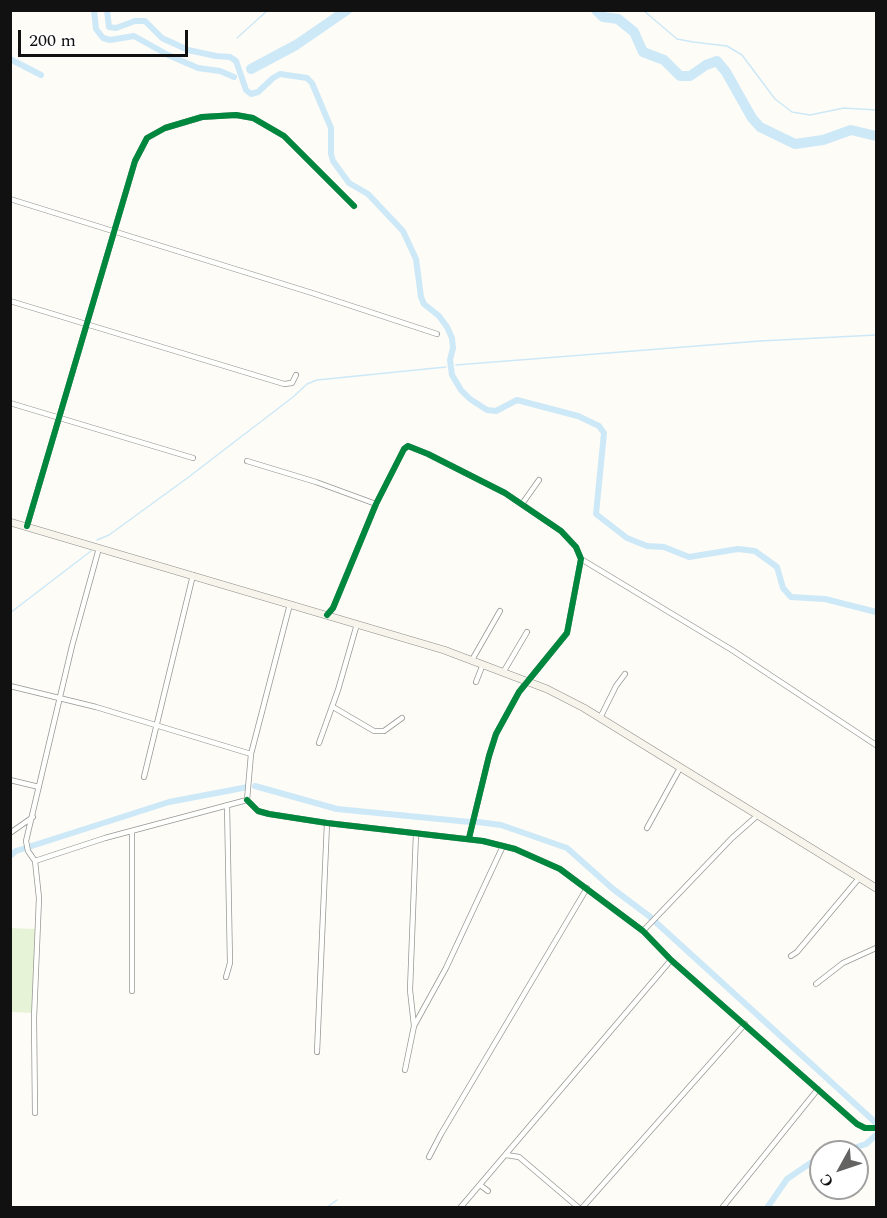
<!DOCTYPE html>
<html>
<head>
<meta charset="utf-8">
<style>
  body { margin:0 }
  #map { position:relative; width:887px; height:1218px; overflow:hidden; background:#fdfcf7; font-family:Spectral,serif }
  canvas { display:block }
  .frame { position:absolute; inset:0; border:12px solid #111; pointer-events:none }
  .north { position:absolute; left:809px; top:1140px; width:60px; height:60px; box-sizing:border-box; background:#fff; border:2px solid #a0a0a0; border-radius:50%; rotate:230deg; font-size:16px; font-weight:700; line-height:24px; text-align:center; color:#111 }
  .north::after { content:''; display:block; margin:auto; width:21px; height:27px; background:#646362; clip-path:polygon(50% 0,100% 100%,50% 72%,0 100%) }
  .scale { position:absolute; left:18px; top:30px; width:170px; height:27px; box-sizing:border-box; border:3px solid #111; border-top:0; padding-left:8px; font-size:18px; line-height:21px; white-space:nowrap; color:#111; -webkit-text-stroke:4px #fff; paint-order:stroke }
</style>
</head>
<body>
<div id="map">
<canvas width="887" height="1218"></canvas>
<div class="frame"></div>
<div class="north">С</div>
<div class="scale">200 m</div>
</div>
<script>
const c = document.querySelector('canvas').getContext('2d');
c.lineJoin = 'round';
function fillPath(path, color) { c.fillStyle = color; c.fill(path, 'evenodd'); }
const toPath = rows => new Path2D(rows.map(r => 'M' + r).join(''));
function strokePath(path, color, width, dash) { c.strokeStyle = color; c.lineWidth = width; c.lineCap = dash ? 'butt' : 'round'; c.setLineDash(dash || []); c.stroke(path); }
fillPath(toPath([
  [10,928,35,929,33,1013,11,1012]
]), '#e7f3d7');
strokePath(toPath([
  [643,10,677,39,693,42,727,46,742,55,775,99,792,112,810,115,844,108,876,110],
  [237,38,268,10],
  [456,365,760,341,876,335],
  [97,540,109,535,186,479,293,397,307,384,317,380,446,367],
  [10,613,91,551],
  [326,1208,337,1200]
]), '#cde8f7', 1.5);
strokePath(toPath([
  [94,10,96,29,103,38,110,40,134,36,168,55,198,68,220,71,234,77],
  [107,10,109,27,116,28,135,21,145,21,162,38,188,50,216,56,230,57,236,61,246,90,251,94,258,92,273,78,280,74,307,78,312,83,331,128,331,154,333,161,349,183,368,194,403,231,416,259,421,297,424,304,439,316,447,327,452,338,453,348,450,360,452,375,461,390,470,399,487,410,496,411,517,400,578,416,599,426,604,433,596,514,627,538,647,546,664,547,689,557,738,549,755,551,777,567,783,588,791,597,825,599,876,612],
  [10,59,41,75],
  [255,786,337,809,470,822],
  [478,822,501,825,567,848,613,889,649,916,876,1123],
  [10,856,16,851,169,802,248,787],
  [842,1152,866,1144,876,1135],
  [767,1208,787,1179,812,1162,821,1159]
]), '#cde8f7', 6);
strokePath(toPath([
  [596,10,603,17,618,19,634,32,643,52,664,60,680,76,690,76,706,65,717,61,726,72,752,118,760,127,795,144,823,140,851,130,876,136],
  [251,69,296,45,347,10]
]), '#cde8f7', 10);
const street = toPath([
  [10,199,312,293,437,334],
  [10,301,284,384,292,383,296,375],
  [10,403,193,458],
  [247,461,316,482,376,504],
  [522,504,539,480],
  [27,526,135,161,147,138,165,128,202,117,236,115,253,118,284,136,354,206],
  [581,559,732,650,876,745],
  [327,615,333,608,376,504,404,449,408,446,428,454,505,493,561,531,576,547,581,559,567,633,519,692,496,734,489,756,469,838],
  [472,660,500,611],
  [504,671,527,632],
  [476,682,483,664],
  [10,686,96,707,251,754],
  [333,707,374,731,384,731,402,718],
  [600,718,616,686,625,674],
  [319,743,338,690,357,624],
  [144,777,193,575],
  [10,780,39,787],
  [247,800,258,811,269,814,327,823,483,841,515,849,560,869,643,931,671,960,857,1124,865,1128,876,1128],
  [247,800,251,754,290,604],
  [647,828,680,768],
  [132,831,132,991],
  [10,833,33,817],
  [35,861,105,838,247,800],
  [643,931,732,838,758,815],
  [791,956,797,952,860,877],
  [226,977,230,963,227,805],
  [816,984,843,963,876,948],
  [414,1026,446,968,503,846],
  [317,1052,327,823],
  [405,1070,414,1026,410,990,416,833],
  [35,1113,34,1018,39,898,35,861,28,851,26,841,72,646,99,548],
  [506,1155,519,1157,579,1208],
  [429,1157,441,1134,587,888],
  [480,1185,488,1191],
  [460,1208,671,960],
  [582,1208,745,1024],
  [722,1208,818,1089]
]);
const secondary = toPath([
  [10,522,444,650,547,689,584,708,876,888]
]);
strokePath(street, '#979795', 6);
strokePath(secondary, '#8e8d8b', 8);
strokePath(street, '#fffffe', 4.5);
strokePath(secondary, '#f6f4eb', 7);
strokePath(toPath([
  [27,526,135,161,147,138,165,128,202,117,236,115,253,118,284,136,354,206],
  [327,615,333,608,376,504,404,449,408,446,428,454,505,493,561,531,576,547,581,559,567,633,519,692,496,734,489,756,469,838],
  [247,800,258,811,269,814,327,823,483,841,515,849,560,869,643,931,671,960,857,1124,865,1128,876,1128]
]), '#00873e', 6);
</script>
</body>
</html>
